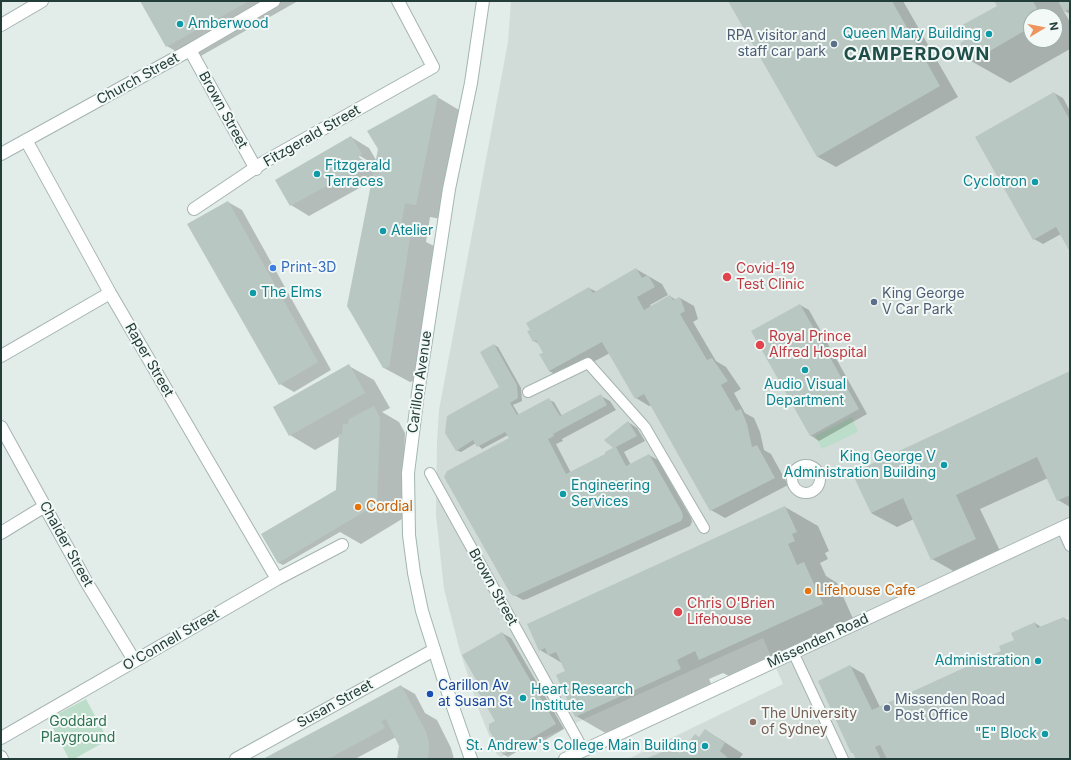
<!DOCTYPE html>
<html>
<head>
<meta charset="utf-8">
<style>
  body { margin:0 }
  #map { position:relative; width:1071px; height:760px; overflow:hidden; background:#e2ece9; font-family:Inter,sans-serif }
  canvas { display:block }
  .frame { position:absolute; inset:0; border:2px solid #233d39; pointer-events:none }
  .north { position:absolute; left:1023px; top:8px; width:40px; height:40px; box-sizing:border-box; background:#f3f9f6; border:1px solid #a0aeaa; border-radius:50%; rotate:80deg; font-size:11px; font-weight:700; line-height:16px; text-align:center; color:#233d39 }
  .north::after { content:''; display:block; margin:auto; width:14px; height:18px; background:#ee945e; clip-path:polygon(50% 0,100% 100%,50% 72%,0 100%) }
</style>
</head>
<body>
<div id="map">
<canvas width="1071" height="760"></canvas>
<div class="frame"></div>
<div class="north">N</div>
</div>
<script>
const c = document.querySelector('canvas').getContext('2d');
c.lineJoin = 'round';
function fillPath(path, color) { c.fillStyle = color; c.fill(path, 'evenodd'); }
const toPath = rows => new Path2D(rows.map(r => 'M' + r).join(''));
function strokePath(path, color, width, dash) { c.strokeStyle = color; c.lineWidth = width; c.lineCap = dash ? 'butt' : 'round'; c.setLineDash(dash || []); c.stroke(path); }
function write(font, color, halo, rows, align = 'center') {
  c.font = font + ' Inter,sans-serif'; c.lineWidth = 4; c.setLineDash([]); c.textBaseline = 'middle'; c.strokeStyle = halo; c.fillStyle = color; for (const [text, x, y, turn = 0] of rows) {
    c.save(); c.translate(x, y); c.rotate((+turn || 0) * Math.PI / 180); c.textAlign = isNaN(turn) ? turn : align; if (halo) c.strokeText(text, 0, 0); c.fillText(text, 0, 0); c.restore();
  }
}
fillPath(toPath([
  [511,1,1070,1,1070,759,628,759,783,684,763,638,501,757,497,755,480,713,460,651,444,589,436,515,437,442,439,410,508,42],
  [1031,16,1055,16,1055,40,1031,40]
]), '#d1dcd8');
fillPath(toPath([
  [852,417,858,432,822,449,815,436],
  [86,699,108,740,74,759,69,759,48,719]
]), '#bcddc9');
fillPath(toPath([
  [141,1,298,1,192,61,167,46],
  [729,1,903,1,958,97,836,167,818,157],
  [995,1,1070,1,1070,14,1063,10,1070,22,1070,49,1010,83,971,61,965,41,998,6],
  [1031,16,1055,16,1055,40,1031,40],
  [1054,93,1063,98,1070,111,1070,250,1061,234,1043,244,1034,239],
  [434,95,459,110,441,219,430,217,426,242,436,247,414,381,410,382,384,368,372,181,309,216,291,205,351,137,369,148,376,160],
  [355,153,375,165,375,167,354,155],
  [228,202,242,210,331,370,294,392,280,384],
  [636,269,662,284,668,295,650,305,651,307,670,296,676,300,680,298,694,306,698,319,693,322,716,361,726,367,741,389,734,393,745,413,754,418,760,432,764,450,771,454,788,485,725,518,711,510,652,405,649,406,636,398,610,353,563,378,549,371,544,353,539,344,534,341,589,288,597,292],
  [800,305,809,310,867,414,819,441,810,435],
  [494,345,498,347,521,388,522,401,513,405,519,415,549,400,554,402,562,416,601,396,610,401,616,410,562,439,563,441,556,444,571,473,607,455,615,448,628,422,637,428,645,441,624,452,631,465,649,455,658,460,691,518,692,522,690,526,527,599,523,600,514,595,510,439,508,435,482,449,476,443,461,452,456,450,500,387],
  [349,366,374,380,390,408,382,412,399,422,405,433,402,519,361,544,340,532,283,565,279,563,262,534,337,491,340,436,315,450,290,435],
  [1070,372,1070,507,1058,500,1048,478,980,509,1001,553,957,573,932,559,914,519,897,527,871,513],
  [785,507,818,526,829,551,825,553,828,559,820,563,826,576,837,583,855,623,733,678,723,673,709,679,713,688,609,735,576,716,566,672,562,663,540,650],
  [1064,618,1068,621,1070,620,1070,759,857,759,855,754,851,752,850,666,864,674,880,707,1002,651,1035,623,1041,627],
  [502,633,511,638,564,729,537,745,533,742,508,757,503,754,496,721,480,685],
  [401,686,415,694,425,713,437,720,451,748,454,759,398,759,400,746,396,737,355,759,266,759],
  [705,730,723,741,743,754,739,759,648,759,681,754,700,738]
]), '#0003');
fillPath(toPath([
  [140,1,249,1,166,47],
  [728,1,892,1,940,86,817,157],
  [994,1,1033,1,1041,16,1031,16,1031,27,971,62,960,43,964,41,957,28,997,6],
  [1058,1,1070,1,1070,8,1064,12],
  [1054,92,1070,120,1070,252,1056,227,1033,240,975,137],
  [434,94,438,96,416,205,405,203,400,230,411,232,389,367,383,368,347,306,378,149,367,131],
  [351,136,362,154,359,156,360,160,359,168,290,206,275,180],
  [228,201,318,362,279,385,187,224],
  [636,268,642,278,648,275,655,287,637,297,644,310,670,295,673,300,680,297,685,311,680,314,707,360,712,358,728,381,721,385,736,411,741,409,747,424,752,447,757,445,775,478,710,511,644,394,635,399,602,342,549,371,539,354,543,353,536,340,533,342,527,331,530,330,526,323,589,287,593,293],
  [800,304,859,409,810,436,751,331],
  [494,344,517,385,518,398,510,403,517,415,549,398,560,416,601,394,607,405,553,434,554,436,548,439,566,474,605,454,605,452,613,448,604,440,628,421,637,436,616,447,626,466,649,454,682,512,683,517,681,521,517,595,513,596,510,593,444,477,447,471,509,438,505,432,477,447,473,440,456,451,445,433,447,416,499,387,480,352],
  [349,364,365,393,289,436,273,407],
  [1070,371,1070,495,1057,501,1037,457,956,495,976,539,931,560,903,498,871,513,852,473],
  [374,406,380,418,377,504,278,563,261,534,336,490,339,434,342,435,343,424,348,424,349,419],
  [785,506,797,532,792,534,795,541,788,544,797,565,804,562,823,604,699,660,695,651,677,660,681,669,575,717,556,675,565,671,556,652,548,655,545,648,539,651,527,624],
  [1064,617,1065,621,1070,619,1070,759,887,759,880,745,875,747,881,759,856,759,852,752,851,753,818,681,850,665,872,710,1001,651,999,646,1014,640,1011,633,1035,622,1037,628],
  [502,632,556,724,503,755,489,730,489,724,495,721,475,687,479,685,462,655],
  [401,685,426,732,429,743,429,753,427,759,397,759,399,746,386,719,381,721,385,728,328,759,263,759],
  [705,729,725,743,720,751,728,758,727,759,645,759,672,748,680,753,695,734,699,737]
]), '#b8c7c2');
const service = toPath([
  [528,392,588,363,645,427,704,528],
  '792 479a14 14 0 1 1 28 0a14 14 0 1 1-28 0Z',
  [430,473,584,751],
  [1062,528,1070,546],
  [793,652,843,759]
]);
const minor = toPath([
  [1,25,42,1],
  [190,50,256,169],
  [26,140,110,293,277,579],
  [1,154,190,50,274,1],
  [194,209,264,162,433,67,398,1],
  [1,356,110,293],
  [1,427,87,583,134,660],
  [1,533,45,506],
  [1,738,277,579,342,545],
  [1,757,2,759],
  [236,759,434,650]
]);
const tertiary = toPath([
  [565,759,1070,524]
]);
const secondary = toPath([
  [471,759,445,684,422,611,414,573,409,535,408,473,418,393,449,189,471,83,483,1]
]);
strokePath(service, '#a5b4b1', 12);
strokePath(minor, '#a5b4b1', 14);
strokePath(tertiary, '#a5b4b1', 14);
strokePath(secondary, '#a1b7b2', 14);
strokePath(service, '#fff', 10);
strokePath(minor, '#fff', 12);
strokePath(tertiary, '#fff', 12);
strokePath(secondary, '#fff', 12);
for (const [x, y, r, color] of [
  [180,24,4,"#0f9aa8"],
  [989,34,4,"#0f9aa8"],
  [834,44,4,"#5c6f8a"],
  [317,174,4,"#0f9aa8"],
  [1035,182,4,"#0f9aa8"],
  [383,231,4,"#0f9aa8"],
  [273,268,4,"#3f7fe0"],
  [727,277,5,"#e0444e"],
  [253,293,4,"#0f9aa8"],
  [874,302,4,"#5c6f8a"],
  [760,345,5,"#e0444e"],
  [805,370,4,"#0f9aa8"],
  [944,465,4,"#0f9aa8"],
  [563,494,4,"#0f9aa8"],
  [358,507,4,"#e8710a"],
  [808,591,4,"#e8710a"],
  [678,612,5,"#e0444e"],
  [1038,661,4,"#0f9aa8"],
  [430,694,4,"#1a4fb4"],
  [523,698,4,"#0f9aa8"],
  [887,708,4,"#5c6f8a"],
  [753,722,4,"#8d6e63"],
  [1045,734,4,"#0f9aa8"],
  [705,746,4,"#0f9aa8"]
]) { const dot = new Path2D(); dot.arc(x, y, r, 0, 2 * Math.PI); c.fillStyle = color; c.fill(dot); strokePath(dot, '#f3f9f6', 1.5); }
write('14px', '#0d838f', '#f3f9f6', [
  ["Amberwood",188,24],
  ["Queen Mary Building",981,34,"right"],
  ["Fitzgerald",325,166],
  ["Terraces",325,182],
  ["Cyclotron",1027,182,"right"],
  ["Atelier",391,231],
  ["The Elms",261,293],
  ["Audio Visual",805,385,"center"],
  ["Department",805,401,"center"],
  ["King George V",936,457,"right"],
  ["Administration Building",936,473,"right"],
  ["Engineering",571,486],
  ["Services",571,502],
  ["Administration",1030,661,"right"],
  ["Heart Research",531,690],
  ["Institute",531,706],
  ["\"E\" Block",1037,734,"right"],
  ["St. Andrew's College Main Building",697,746,"right"]
], 'left');
write('14px', '#4e5e75', '#f3f9f6', [
  ["RPA visitor and",826,36,"right"],
  ["staff car park",826,52,"right"],
  ["King George",882,294],
  ["V Car Park",882,310],
  ["Missenden Road",895,700],
  ["Post Office",895,716]
], 'left');
write('14px', '#233d39', '#f3f9f6', [
  ["Church Street",138,79,-29],
  ["Brown Street",223,110,61],
  ["Fitzgerald Street",312,136,-30],
  ["Raper Street",149,360,60],
  ["Carillon Avenue",420,382,-82],
  ["Chalder Street",66,544,61],
  ["Brown Street",493,587,61],
  ["O'Connell Street",171,640,-30],
  ["Missenden Road",818,641,-25],
  ["Susan Street",335,704,-29]
]);
write('14px', '#366cbe', '#f3f9f6', [
  ["Print-3D",281,268]
], 'left');
write('14px', '#be3a42', '#f3f9f6', [
  ["Covid-19",736,269],
  ["Test Clinic",736,285],
  ["Royal Prince",769,337],
  ["Alfred Hospital",769,353],
  ["Chris O'Brien",687,604],
  ["Lifehouse",687,620]
], 'left');
write('14px', '#c56008', '#f3f9f6', [
  ["Cordial",366,507],
  ["Lifehouse Cafe",816,591]
], 'left');
write('14px', '#164399', '#f3f9f6', [
  ["Carillon Av",438,686],
  ["at Susan St",438,702]
], 'left');
write('14px', '#785e54', '#f3f9f6', [
  ["The University",761,714],
  ["of Sydney",761,730]
], 'left');
write('14px', '#2e7251', '#f3f9f6', [
  ["Goddard",78,722],
  ["Playground",78,738]
]);
c.letterSpacing = '1px';
write('bold 18px', '#1f4e49', '#f3f9f6', [
  ["CAMPERDOWN",917,55]
]);
c.letterSpacing = '0px';
</script>
</body>
</html>
